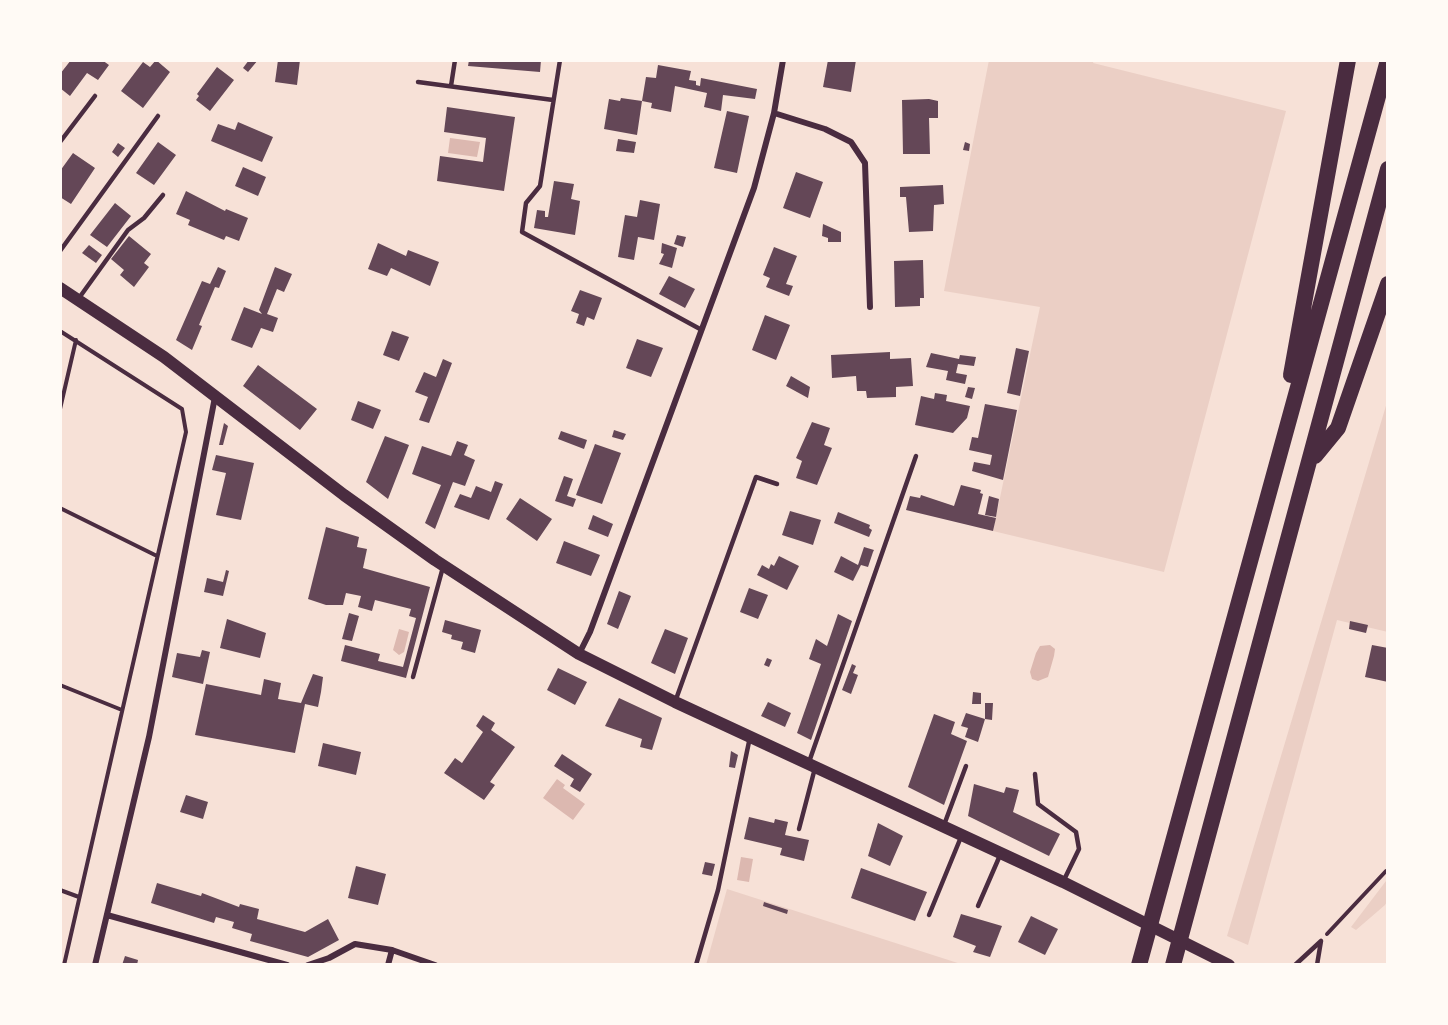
<!DOCTYPE html>
<html>
<head>
<meta charset="utf-8">
<style>
  body { margin:0 }
  #map { position:relative; width:1448px; height:1025px; overflow:hidden; background:#f7e1d7; font-family:Signika,sans-serif }
  canvas { display:block }
  .frame { position:absolute; inset:0; border:62px solid #fffaf5; pointer-events:none }
</style>
</head>
<body>
<div id="map">
<canvas width="1448" height="1025"></canvas>
<div class="frame"></div>
</div>
<script>
const c = document.querySelector('canvas').getContext('2d');
c.lineJoin = 'round';
function fillPath(path, color) { c.fillStyle = color; c.fill(path, 'evenodd'); }
const toPath = rows => new Path2D(rows.map(r => 'M' + r).join(''));
function strokePath(path, color, width, dash) { c.strokeStyle = color; c.lineWidth = width; c.lineCap = dash ? 'butt' : 'round'; c.setLineDash(dash || []); c.stroke(path); }
fillPath(toPath([
  [989,60,1094,60,1093,63,1286,111,1164,572,993,531,1040,307,944,291],
  [1388,399,1388,632,1337,620,1248,945,1227,936],
  [1386,881,1388,900,1385,905,1356,930,1351,927],
  [727,889,964,965,706,965]
]), '#ebcfc5');
fillPath(toPath([
  [450,138,480,142,477,157,448,153],
  [399,629,409,632,404,652,399,655,393,650],
  [1050,645,1055,649,1054,656,1048,677,1038,681,1032,679,1030,672,1036,653,1040,646],
  [557,779,565,785,563,788,585,804,573,820,543,798],
  [741,857,753,859,749,882,737,880]
]), '#dcb8b0');
fillPath(toPath([
  [71,60,102,60,109,65,98,80,87,73,70,96,60,88,60,74],
  [156,60,170,72,143,108,121,91,143,62,150,67],
  [249,60,258,60,248,72,243,68],
  [278,60,300,60,297,85,275,82],
  [469,60,541,60,540,72,468,66],
  [828,60,856,60,851,92,823,87],
  [658,65,691,71,689,80,696,81,696,85,700,86,701,78,757,89,755,99,723,95,721,111,704,107,707,93,675,86,671,112,651,108,652,103,642,101,646,77,656,78],
  [217,67,234,80,210,111,196,100,199,96,197,94],
  [621,98,642,101,637,135,604,129,609,99,620,101],
  [929,99,938,101,938,118,929,118,930,154,903,154,902,100],
  [447,107,515,117,504,191,437,181,440,156,483,162,486,138,444,132],
  [727,111,749,116,737,173,714,168],
  [238,122,273,137,262,162,211,141,218,124,235,130],
  [618,139,636,142,634,153,616,151],
  [158,142,176,155,154,185,136,173],
  [965,142,970,144,969,151,963,150],
  [118,143,125,148,118,157,112,152],
  [73,153,95,168,71,204,60,197,60,171],
  [243,167,266,177,258,196,235,186],
  [796,172,823,182,810,218,783,208],
  [554,181,574,184,571,199,580,201,575,235,534,228,537,210,545,211,545,217,548,217],
  [943,185,944,204,934,205,933,231,909,232,906,197,900,197,900,187],
  [186,191,225,211,226,209,248,218,239,241,226,236,224,240,188,225,190,220,176,214],
  [640,200,660,204,654,240,638,237,634,260,618,257,625,215,637,217],
  [115,203,131,216,107,247,90,235],
  [823,224,841,232,841,242,828,242,828,238,822,236],
  [677,235,686,237,683,247,674,244],
  [129,236,151,254,144,263,149,267,134,287,120,275,124,270,111,259],
  [378,243,406,256,408,250,439,262,430,286,391,268,387,276,368,269],
  [662,243,677,248,672,268,659,264,664,254,661,253],
  [89,245,102,255,96,263,82,253],
  [774,247,797,256,786,284,793,286,789,296,766,287,770,278,763,275],
  [923,260,924,298,920,298,920,306,895,307,894,261],
  [218,267,226,271,219,288,215,287,199,325,202,326,192,350,176,340,202,281,210,284],
  [275,267,292,274,284,292,277,289,267,314,278,318,273,332,261,328,252,348,231,340,244,307,262,314,259,310],
  [669,276,695,289,685,308,659,294],
  [580,290,602,298,594,320,587,317,584,326,576,323,579,314,571,311],
  [765,315,790,325,776,360,752,350],
  [392,331,409,337,399,361,383,355],
  [637,339,663,348,651,377,626,368],
  [1016,348,1029,351,1020,396,1007,393],
  [890,352,890,359,911,358,913,386,896,387,896,397,867,398,866,391,857,391,856,376,832,378,831,355],
  [931,353,959,359,960,355,976,357,974,366,958,364,956,373,967,375,965,384,946,380,948,371,926,367],
  [443,359,452,363,429,423,419,420,428,397,415,392,424,372,436,377],
  [258,365,317,409,300,430,243,386],
  [791,376,810,387,808,398,786,386],
  [968,387,975,388,972,399,965,397],
  [935,393,947,395,946,401,970,406,967,418,953,433,915,425,921,396,934,399],
  [358,401,381,410,373,429,351,420],
  [985,404,1017,410,1003,480,972,471,974,462,990,465,992,455,969,450,972,437,978,438],
  [812,422,830,428,824,445,832,448,817,485,796,478,802,461,796,458],
  [224,423,228,426,223,445,219,445],
  [614,430,626,434,623,440,612,437],
  [561,431,587,440,584,449,558,439],
  [385,436,409,445,388,499,366,482],
  [457,441,468,445,464,455,475,460,465,486,453,482,435,529,425,523,441,485,412,474,422,446,451,456],
  [595,444,621,453,602,504,576,495],
  [216,455,254,463,241,520,216,515,226,473,212,470],
  [564,476,573,479,567,496,576,499,573,507,555,501],
  [495,481,503,484,489,520,454,507,460,494,471,498,476,486,491,492],
  [961,485,981,490,980,493,983,494,978,514,996,518,993,531,906,510,910,496,920,498,921,495,954,506],
  [989,496,999,499,996,517,985,515],
  [520,498,552,519,537,541,506,519],
  [790,511,821,520,813,545,782,535],
  [838,512,870,525,869,528,872,530,869,537,834,523],
  [593,515,613,524,608,537,588,529],
  [326,527,359,537,357,547,367,549,363,568,430,587,406,678,341,661,345,645,380,654,378,661,403,667,416,618,409,616,411,609,375,600,372,611,358,607,361,596,346,593,343,605,326,605,308,599],
  [564,541,600,555,591,576,556,563],
  [864,547,874,550,873,552,868,567,861,565,853,581,834,572,841,556,858,565],
  [779,556,799,566,787,590,757,575,762,565,769,569,771,564,774,566],
  [226,570,229,571,223,596,204,592,207,578,223,582],
  [749,588,768,595,758,619,740,612],
  [619,591,631,596,618,629,607,624],
  [349,613,359,616,352,641,342,639],
  [838,614,852,621,811,740,797,733,821,664,809,659,816,639,827,646],
  [227,619,266,633,260,658,220,648],
  [445,620,481,630,475,653,461,649,463,642,451,639,452,635,442,632],
  [1350,621,1368,625,1366,633,1349,629],
  [665,629,688,638,675,674,651,663],
  [1372,645,1388,648,1388,682,1365,677],
  [202,650,210,652,203,684,172,677,177,653,200,657],
  [767,658,772,660,769,667,764,665],
  [852,664,856,666,853,673,858,675,851,694,842,690],
  [558,668,587,682,575,705,547,690],
  [313,674,323,677,321,692,318,707,305,704,295,753,195,735,206,684,261,695,264,679,281,683,278,699,301,703],
  [973,692,981,693,981,704,972,704],
  [619,698,662,718,652,750,640,747,642,739,605,726],
  [768,702,791,713,785,727,761,716],
  [985,703,993,703,992,720,985,719,978,742,965,737,968,728,961,726,966,713,985,719],
  [934,714,955,722,951,734,967,741,944,805,908,787],
  [483,715,495,723,491,730,515,747,490,782,495,785,484,800,444,773,455,758,462,763,483,732,476,726],
  [323,743,361,752,356,775,318,766],
  [731,751,738,755,735,768,729,767],
  [562,754,592,774,580,792,570,786,574,779,554,766],
  [974,784,1004,793,1006,787,1019,790,1013,812,1060,834,1049,856,968,816],
  [186,795,208,802,203,819,180,812],
  [749,817,774,823,775,819,788,822,785,835,809,840,804,861,780,855,782,848,744,839],
  [878,823,903,836,890,866,868,856],
  [705,862,715,864,712,876,702,874],
  [356,866,386,874,378,905,348,898],
  [861,868,927,892,915,921,851,898],
  [157,883,201,896,202,893,239,907,240,904,259,909,257,919,305,932,328,919,339,940,308,957,250,941,252,934,232,928,234,922,216,917,214,923,151,903],
  [764,902,788,910,787,914,763,906],
  [961,914,1002,926,990,957,973,952,976,946,953,937],
  [1031,916,1058,929,1045,955,1018,942],
  [125,956,138,960,137,965,122,965]
]), '#644757');
strokePath(toPath([
  [60,331,182,409,186,432,64,965],
  [60,409,76,340],
  [60,508,157,556],
  [60,685,122,710],
  [60,890,79,897],
  [1327,934,1386,871]
]), '#4a2c40', 4);
strokePath(toPath([
  [560,60,540,186,526,203,522,232,700,329],
  [418,82,553,100],
  [451,86,455,60],
  [60,142,95,96],
  [60,251,158,116],
  [79,298,128,230,144,218,163,195],
  [413,677,443,567],
  [675,702,756,477,777,484],
  [809,762,916,456],
  [1035,774,1038,804,1076,832,1079,849,1063,882],
  [944,825,966,766],
  [799,829,815,768],
  [978,906,1001,853],
  [929,915,961,837],
  [696,965,718,890,750,737],
  [1295,965,1321,941],
  [1317,965,1321,941]
]), '#4a2c40', 4.5);
strokePath(toPath([
  [774,113,825,129,851,142,865,163,870,307],
  [579,654,590,632,754,188,774,113,783,60],
  [107,915,287,965],
  [95,965,149,737,215,397],
  [308,965,329,958,355,944,392,950,435,965],
  [388,965,392,950]
]), '#4a2c40', 6);
strokePath(toPath([
  [60,288,164,357,344,495,435,560,579,654,675,702,1063,882,1229,965]
]), '#4a2c40', 12);
strokePath(toPath([
  [1291,375,1348,60],
  [1315,456,1338,428,1388,284],
  [1139,965,1388,60],
  [1173,965,1388,169]
]), '#4a2c40', 16);
</script>
</body>
</html>
